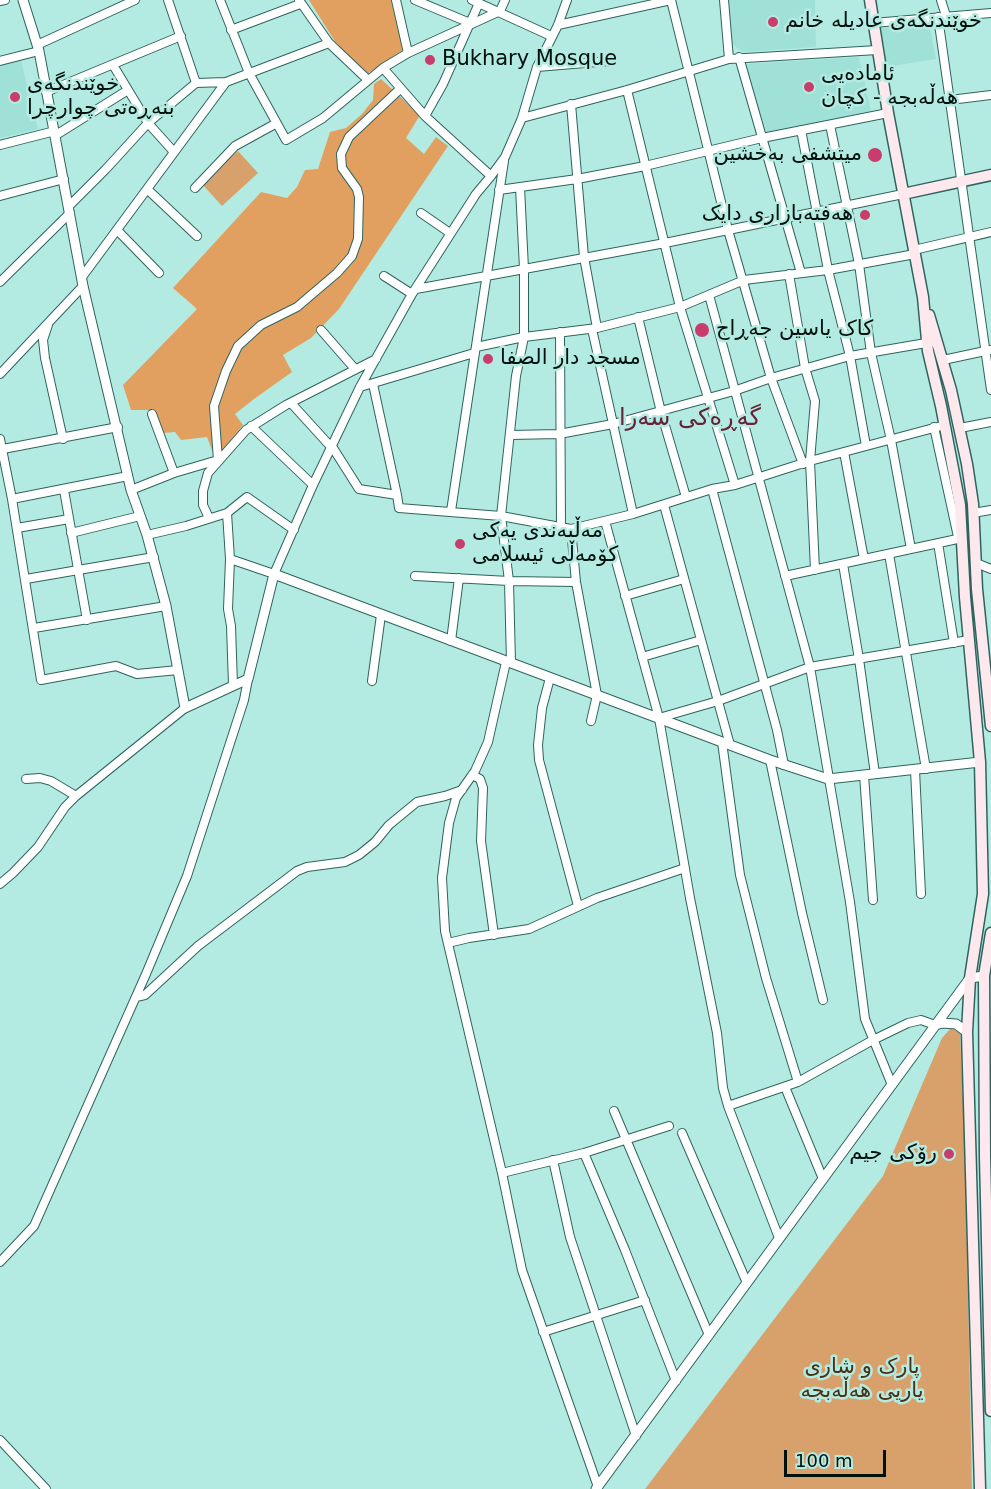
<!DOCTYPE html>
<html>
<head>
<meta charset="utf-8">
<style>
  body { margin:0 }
  #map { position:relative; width:991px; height:1489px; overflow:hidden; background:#b3ebe2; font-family:"DejaVu Sans",sans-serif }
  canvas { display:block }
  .scale { position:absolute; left:784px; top:1450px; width:102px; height:27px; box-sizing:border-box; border:3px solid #00100d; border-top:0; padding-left:8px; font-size:18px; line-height:21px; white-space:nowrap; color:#00100d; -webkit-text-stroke:4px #b3ebe2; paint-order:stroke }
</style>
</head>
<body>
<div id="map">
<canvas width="991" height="1489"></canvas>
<div class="scale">100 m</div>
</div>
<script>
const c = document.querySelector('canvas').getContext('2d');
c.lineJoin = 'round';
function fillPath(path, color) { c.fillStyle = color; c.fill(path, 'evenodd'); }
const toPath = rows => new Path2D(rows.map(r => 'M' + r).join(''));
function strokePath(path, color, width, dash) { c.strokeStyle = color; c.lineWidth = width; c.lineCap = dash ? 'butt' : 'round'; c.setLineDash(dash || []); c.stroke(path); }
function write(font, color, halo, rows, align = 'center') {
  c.font = font + ' "DejaVu Sans","Noto Sans Arabic",sans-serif'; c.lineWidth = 5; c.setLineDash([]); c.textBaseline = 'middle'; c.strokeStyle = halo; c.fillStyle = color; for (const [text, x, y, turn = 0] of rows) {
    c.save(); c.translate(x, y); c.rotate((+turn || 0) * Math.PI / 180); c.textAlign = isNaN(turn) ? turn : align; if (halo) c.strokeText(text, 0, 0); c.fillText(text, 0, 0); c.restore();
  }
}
fillPath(toPath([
  [729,0,815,0,816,47,743,52,732,44],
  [929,23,936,59,887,67,881,28],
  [859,57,871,111,767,134,745,64],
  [21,60,38,129,0,138,0,65]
]), '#a0e1d7');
fillPath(toPath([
  [238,151,258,173,222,206,202,184],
  [951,1028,960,1033,965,1147,972,1489,645,1489,883,1176,942,1038]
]), '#d8a06b');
fillPath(toPath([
  [309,0,391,0,404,49,367,74,352,60,334,40],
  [381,79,420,115,406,138,424,154,436,137,448,146,339,309,311,338,283,355,292,372,254,399,235,414,243,425,223,450,213,453,207,437,181,440,175,432,164,433,152,410,131,410,123,385,197,309,173,288,261,192,287,198,297,187,305,170,318,169,330,132,346,128,362,114,373,100,374,84]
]), '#e2a060');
const minor = toPath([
  [168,0,196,83,226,82],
  [220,0,249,73,286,140,323,118,383,68,408,53,500,11,505,0],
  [299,0,329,43,368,80],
  [396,0,408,53],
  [415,0,470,23],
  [472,0,551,36],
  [671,0,728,230,771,378,803,464],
  [724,0,729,59],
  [941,0,946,16],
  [0,1,5,0],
  [938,17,991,390],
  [873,23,991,13],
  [558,25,671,0],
  [231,30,300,4],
  [37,45,135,0],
  [739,57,801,273],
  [0,61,39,51],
  [113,65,148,123,174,152],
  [537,67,609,61],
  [383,68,425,116,491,176],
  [627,90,680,307,735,485],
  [46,92,181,36],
  [950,100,991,95],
  [571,104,584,257,597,328],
  [425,116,443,84,479,3],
  [522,118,627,90,729,59,877,50],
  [830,125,859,264,871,353,891,440,911,549],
  [801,130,828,270,850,356,866,446],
  [56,135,128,90],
  [0,145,55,131],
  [195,188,235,146,275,124],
  [147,189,197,236],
  [499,190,577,179,645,166,762,138,888,113],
  [0,196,64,179],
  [69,206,106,169,148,123,196,83],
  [421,213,450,233],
  [117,230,159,273],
  [914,250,991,232],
  [789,274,805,368,815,401,810,461,815,570],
  [384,276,412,294],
  [82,277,226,82,329,43],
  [0,282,70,213],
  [416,289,665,243,903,194],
  [709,295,810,667,850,902,865,1019,892,1085],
  [638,317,661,412,686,497],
  [48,325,43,340,45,358,63,439],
  [592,329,633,514],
  [321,330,355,369],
  [560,332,561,527],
  [476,347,524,337,597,328,680,307,744,280,828,270,915,254],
  [943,360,990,350],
  [0,374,83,286],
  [373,384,397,495],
  [360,387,474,353],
  [291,403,332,448],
  [152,414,174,473],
  [251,426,313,485],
  [934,427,958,537],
  [960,428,991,422],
  [510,435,559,434,613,424,734,391,771,378,850,356,932,342],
  [0,439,12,499,41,680,116,666,137,674,178,670],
  [333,448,359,489,397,495,399,508,501,516,571,529,633,514,712,489,735,485,810,461,945,425],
  [3,449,118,427],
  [844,452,864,559],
  [712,489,777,730,784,765],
  [64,490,87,620],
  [131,490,174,473,218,460,214,406,226,371,238,346,261,325,297,307,337,273,352,256,358,239,359,197,357,189,342,168,341,154,349,137,400,89],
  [12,499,128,476],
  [664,505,730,745],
  [451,511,504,161],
  [227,513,247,497,294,530],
  [973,513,991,510],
  [209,518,203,505,203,491,208,473,246,430,286,405,376,359],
  [605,521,659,718,690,898,717,1033,723,1088,728,1106,779,1238],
  [17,528,69,519],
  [571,529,576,582,597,695,591,721],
  [71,533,140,516],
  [147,535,186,526,227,513,230,559,228,609,231,626,233,685],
  [938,543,954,643],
  [889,554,926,769],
  [230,559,274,574,313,485,360,387,412,294,476,194,491,176,505,157,522,118,537,67,558,25,567,0],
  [976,563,991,569],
  [843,564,859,659,875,774],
  [415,576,509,581,576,582],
  [785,576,962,538],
  [26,579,154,557],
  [625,596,684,579],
  [34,628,166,606],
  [451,641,459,578],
  [642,657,701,640],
  [506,662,488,742,475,771,456,798,449,823,442,878,445,931,502,1173,522,1270,598,1487],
  [511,663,509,581,501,516,516,376,524,337,524,269,520,187],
  [550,678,542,708,538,745,539,760,578,906],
  [372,681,381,615],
  [659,718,718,701,810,667,969,640],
  [722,742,740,875,766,978,798,1082],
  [770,760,802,913,823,1000],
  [915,770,921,894],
  [472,775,480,779,483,788,481,841,494,935],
  [864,775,873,900],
  [26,779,40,778,51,781,76,796],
  [0,884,13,873,38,847,65,807,76,796,185,708],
  [448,943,469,938,529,929,597,898,685,868],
  [136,997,145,995,198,946,297,871,307,867,345,862,359,855,375,842,389,825,417,802,445,796,462,790],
  [785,1087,823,1179],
  [728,1106,798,1082,873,1040,908,1023,921,1020,935,1025],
  [614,1111,709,1335],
  [682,1133,747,1283],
  [584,1153,625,1250,676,1381],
  [553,1160,570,1237,636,1436],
  [502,1173,584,1153,669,1126],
  [0,1262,34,1226,146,974,187,876,244,700,248,679],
  [543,1332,645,1300],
  [0,1440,46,1489]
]);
const tertiary = toPath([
  [23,0,39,51,83,286,131,490,147,535,166,606,185,708,248,679,274,574,770,760,828,779,980,762],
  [935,1025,943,1023,956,1024,967,1032],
  [596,1489,970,978,984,976]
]);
const secondary = toPath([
  [870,0,888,113,923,297,928,351,941,406,960,505,965,597,980,762,983,894,970,978,967,1032,980,1489],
  [903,194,991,175],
  [929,315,951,390,967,464,973,504,977,589,991,726],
  [991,933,984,976,985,1157,991,1411]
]);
strokePath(minor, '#2f645d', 10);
strokePath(tertiary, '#2f645d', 11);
strokePath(secondary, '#2f645d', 13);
strokePath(minor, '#fff', 8);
strokePath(tertiary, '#fff', 9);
strokePath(secondary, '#fde8ed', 10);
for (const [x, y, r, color] of [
  [773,22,6,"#c93d6d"],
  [430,60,6,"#c93d6d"],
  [809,87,6,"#c93d6d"],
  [15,97,6,"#c93d6d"],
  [875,155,8,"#c93d6d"],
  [865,215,6,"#c93d6d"],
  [702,330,8,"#c93d6d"],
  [488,359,6,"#c93d6d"],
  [460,544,6,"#c93d6d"],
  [949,1154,6,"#c93d6d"]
]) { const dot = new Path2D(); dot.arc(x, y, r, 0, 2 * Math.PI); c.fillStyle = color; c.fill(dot); strokePath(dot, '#b3ebe2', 2); }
write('21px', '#00100d', '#b3ebe2', [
  ["خوێندنگەی عادیلە خانم",785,22],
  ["Bukhary Mosque",442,60],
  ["ئامادەیی",821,75],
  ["هەڵەبجە - کچان",821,99],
  ["خوێندنگەی",27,85],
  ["بنەڕەتی چوارچرا",27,109],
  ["میتشفی بەخشین",862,155,"right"],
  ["هەفتەبازاری دایک",853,215,"right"],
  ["کاک یاسین جەڕاح",716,330],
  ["مسجد دار الصفا",500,359],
  ["مەڵبەندی یەکی",472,532],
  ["کۆمەڵی ئیسلامی",472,556],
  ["رۆکی جیم",937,1154,"right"]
], 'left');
write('21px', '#4c3015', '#b3ebe2', [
  ["پارک و شاری",862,1368],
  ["یاریی ھەڵەبجە",862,1392]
]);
write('24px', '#662238', '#b3ebe2', [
  ["گەڕەکی سەرا",690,419]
]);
</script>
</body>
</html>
